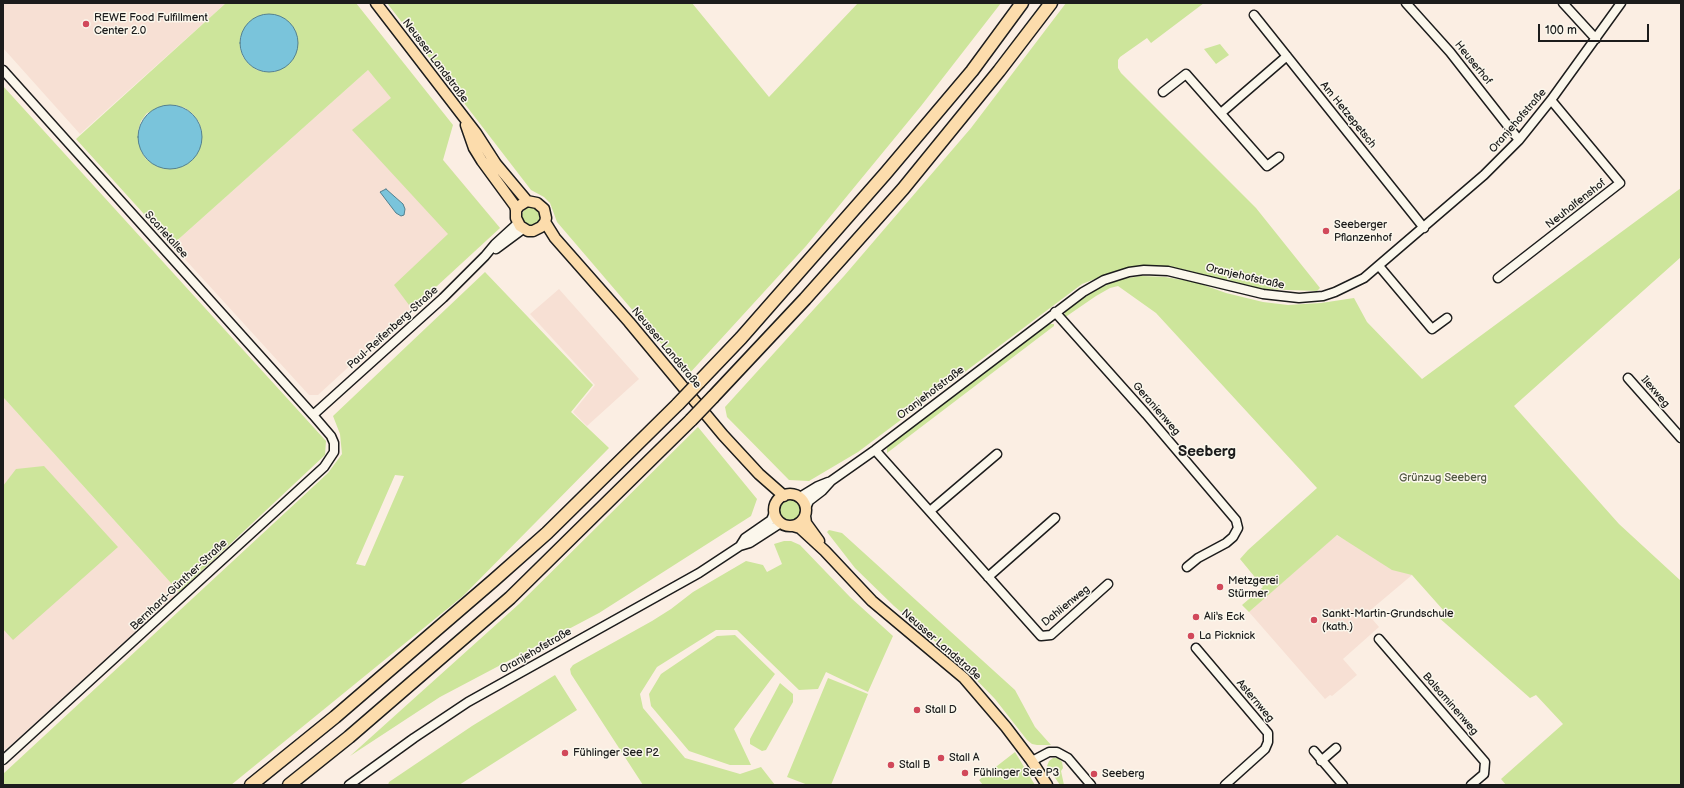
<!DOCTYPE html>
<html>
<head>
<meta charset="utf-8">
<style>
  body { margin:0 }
  #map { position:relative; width:1684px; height:788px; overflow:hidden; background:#fbeee3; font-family:"Balsamiq Sans",sans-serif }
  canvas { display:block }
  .frame { position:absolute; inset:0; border:4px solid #1c1c1c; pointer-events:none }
  .scale { position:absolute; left:1538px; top:24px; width:111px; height:18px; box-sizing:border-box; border:2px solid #1c1c1c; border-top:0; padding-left:5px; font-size:12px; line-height:14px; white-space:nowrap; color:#1c1c1c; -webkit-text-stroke:3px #fbf7ec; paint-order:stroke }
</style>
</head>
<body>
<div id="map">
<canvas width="1684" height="788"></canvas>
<div class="frame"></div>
<div class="scale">100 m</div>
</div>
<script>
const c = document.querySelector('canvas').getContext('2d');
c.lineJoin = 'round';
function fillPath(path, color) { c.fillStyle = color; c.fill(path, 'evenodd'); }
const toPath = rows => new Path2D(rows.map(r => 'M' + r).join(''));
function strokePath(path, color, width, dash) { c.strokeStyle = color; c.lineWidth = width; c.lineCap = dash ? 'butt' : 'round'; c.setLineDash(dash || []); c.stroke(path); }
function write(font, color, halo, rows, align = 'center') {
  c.font = font + ' "Balsamiq Sans",sans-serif'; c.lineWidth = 3; c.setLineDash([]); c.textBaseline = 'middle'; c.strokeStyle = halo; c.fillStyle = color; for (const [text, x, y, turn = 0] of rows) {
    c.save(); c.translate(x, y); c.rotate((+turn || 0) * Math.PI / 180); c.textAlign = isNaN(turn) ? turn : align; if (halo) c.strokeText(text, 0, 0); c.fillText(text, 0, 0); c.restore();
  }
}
fillPath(toPath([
  [3,3,226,3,80,134,3,48],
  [368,70,500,228,318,395,309,395,172,245],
  [559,289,639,379,587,426,573,412,595,385,530,314],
  [3,397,179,592,3,752],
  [1336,535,1412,575,1367,613,1379,627,1343,659,1357,675,1332,696,1330,695,1325,699,1249,612]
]), '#f7e0d4');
fillPath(toPath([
  [226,3,356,3,453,125,443,160,500,228,412,309,394,285,448,234,352,130,391,98,368,70,172,245,76,139],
  [267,14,276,72,266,72,257,70,249,64,243,57,240,48,240,38,244,29,250,22,258,16],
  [175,105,185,108,193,114,199,122,202,132,155,165,146,159,141,151,138,131,141,121,147,113],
  [387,3,692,3,769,97,858,3,1001,3,921,106,806,246,688,375,557,222,550,203,544,197,531,190],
  [1066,3,1204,3,1151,43,1147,38,1120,57,1118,60,1118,68,1121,73,1256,208,1320,288,1317,291,1262,289,1169,266,1143,266,1113,272,1082,284,858,452,809,481,789,480,727,417,725,407,844,276,971,128],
  [1220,44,1229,55,1216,64,1204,49],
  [3,86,326,441,325,455,179,592,3,397],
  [1681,188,1681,257,1514,406,1619,524,1681,581,1681,785,1506,785,1501,779,1563,724,1536,695,1530,698,1437,616,1444,611,1412,575,1392,570,1337,535,1249,612,1242,605,1263,587,1240,559,1248,550,1317,488,1156,313,1118,286,1110,288,1096,296,1064,318,1065,312,1068,308,1099,288,1122,279,1141,276,1165,277,1195,282,1226,293,1263,302,1288,305,1321,303,1354,298,1367,322,1422,379],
  '522 216a9 9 0 1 1 18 0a9 9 0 1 1-18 0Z',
  [485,272,593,385,571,412,609,448,463,596,231,785,3,785,3,774,328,473,342,454,340,434,333,416],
  [395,475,404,476,365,566,356,564],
  [1049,324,1054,324,1054,326,887,453,887,448,891,444],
  [698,427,757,499,751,516,599,613,440,697,350,756,519,604],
  [44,466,118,547,13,640,3,629,3,486,16,469],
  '780 510a10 10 0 1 1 20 0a10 10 0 1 1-20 0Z',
  [829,530,842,533,1015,690,1035,727,1051,745,1037,745,1032,744,1027,740,995,699,959,662,894,606,855,568,827,532],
  [784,541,791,541,800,545,850,597,893,636,868,692,826,672,818,689,799,690,737,630,716,630,657,667,640,694,643,708,685,758,740,774,761,767,775,785,643,785,571,674,570,669,573,665,652,621,671,609,693,592,746,561,763,565,767,572,782,564,774,544],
  [735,635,775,674,734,729,751,765,730,765,689,751,651,706,649,694,661,674,717,636],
  [555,675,577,710,459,785,388,785,389,782,472,726],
  [828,678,868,694,831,785,808,785,787,777],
  [780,683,793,694,793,702,766,750,762,751,750,744,750,739],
  [1015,752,1035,785,983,785,979,780],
  [1053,758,1058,758,1062,762,1063,768,1061,771,1064,785,1060,785,1047,766,1049,761]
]), '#cde59b');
const water = toPath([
  '240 43a29 29 0 1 1 58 0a29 29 0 1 1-58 0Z',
  '138 137a32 32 0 1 1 64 0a32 32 0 1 1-64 0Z',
  [386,189,403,204,405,209,404,215,401,216,396,213,380,192,386,189]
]);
fillPath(water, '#7ac4db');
strokePath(water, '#54818f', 1);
const minor = toPath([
  [1406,3,1450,52,1519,140],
  [1563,3,1596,39],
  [1254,15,1424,228],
  [3,70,313,415,331,436,334,443,334,452,324,467,3,760],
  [1163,92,1186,74,1267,166,1279,157],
  [1221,113,1287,56],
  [496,249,523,229],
  [1379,266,1432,329,1447,318],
  [1498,278,1620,183,1551,100],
  [1055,312,1146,414,1236,520,1238,528,1233,537,1226,543,1198,558,1187,567],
  [1628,378,1681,438],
  [313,415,443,298,485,256,495,244,518,223],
  [875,450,1041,636,1051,635,1108,584],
  [800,497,818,486,828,482],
  [806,508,809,501,822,491,831,481,875,450,1083,292,1104,280,1129,272,1144,270,1168,271,1263,294,1299,298,1323,296,1335,292,1364,278,1484,175,1519,140,1551,100,1621,3],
  [930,511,997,454],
  [740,546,745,538,771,520,774,513],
  [988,577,1055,518],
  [1379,639,1485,762,1484,774,1471,785],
  [1196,648,1268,733,1268,742,1265,749,1225,785],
  [1314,751,1343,785],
  [1032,761,1049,752,1057,752,1068,758,1091,785],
  [1321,761,1336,748],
  [349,785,414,738,468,702,699,573,740,546,750,543,781,523]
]);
const major = toPath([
  [376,3,476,133,496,164,527,201],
  [466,125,474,148,482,161,515,206,516,210,516,218,520,226,528,231,533,231,541,227,545,222,546,218,544,209,537,203,527,201,519,206,516,210],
  [545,222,555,238,629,322,723,435,759,474,784,496],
  '774 510a16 16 0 1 1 32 0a16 16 0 1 1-32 0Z',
  [805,516,806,523,819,541],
  [793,526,800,528,825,551,872,601,964,678,1006,727,1031,760,1047,785]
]);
const highway = toPath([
  [699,382,741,338,885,174,972,71,1022,3],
  [713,397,805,299,903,189,999,71,1051,3],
  [251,785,335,717,494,580,547,533,678,404],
  [289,785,349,737,510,598,691,420]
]);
strokePath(minor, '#1c1c1c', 11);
strokePath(major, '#1c1c1c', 13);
strokePath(highway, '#1c1c1c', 15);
strokePath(minor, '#fbf7ec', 8);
strokePath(major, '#fcdcac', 10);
strokePath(highway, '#fcdcac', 12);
const highwayBridge = toPath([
  [678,404,699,382],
  [691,420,713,397]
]);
strokePath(highwayBridge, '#1c1c1c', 15, []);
strokePath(highwayBridge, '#fcdcac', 12);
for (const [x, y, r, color] of [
  [86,24,4,"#d1495b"],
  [1326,231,4,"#d1495b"],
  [1220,587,4,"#d1495b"],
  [1196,617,4,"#d1495b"],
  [1314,620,4,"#d1495b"],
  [1191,636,4,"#d1495b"],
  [917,710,4,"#d1495b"],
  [565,753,4,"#d1495b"],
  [941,758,4,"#d1495b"],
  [891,765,4,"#d1495b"],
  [965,773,4,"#d1495b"],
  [1094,774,4,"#d1495b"]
]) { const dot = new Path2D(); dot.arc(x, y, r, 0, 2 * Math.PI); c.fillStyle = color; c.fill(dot); strokePath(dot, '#fbf7ec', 1.5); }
write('11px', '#1c1c1c', '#fbf7ec', [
  ["REWE Food Fulfillment",94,18],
  ["Center 2.0",94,31],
  ["Seeberger",1334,225],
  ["Pflanzenhof",1334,238],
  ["Metzgerei",1228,581],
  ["Stürmer",1228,594],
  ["Sankt-Martin-Grundschule",1322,614],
  ["(kath.)",1322,627],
  ["Ali's Eck",1204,617],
  ["La Picknick",1199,636],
  ["Stall D",925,710],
  ["Fühlinger See P2",573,753],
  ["Stall A",949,758],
  ["Stall B",899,765],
  ["Fühlinger See P3",973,773],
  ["Seeberg",1102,774]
], 'left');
write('11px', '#1c1c1c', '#fbf7ec', [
  ["Neusser Landstraße",435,61,53],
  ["Heuserhof",1473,63,51],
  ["Am Hetzepetsch",1348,115,51],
  ["Oranjehofstraße",1518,121,-49],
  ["Neuhalfenshof",1576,204,-38],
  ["Scarletallee",166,235,48],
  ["Oranjehofstraße",1245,277,13],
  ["Paul-Reifenberg-Straße",393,328,-42],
  ["Neusser Landstraße",666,348,50],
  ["Ilexweg",1655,392,49],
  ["Oranjehofstraße",931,393,-37],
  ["Geranienweg",1156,409,49],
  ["Bernhard-Günther-Straße",179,585,-43],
  ["Dahlienweg",1066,606,-39],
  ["Neusser Landstraße",941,645,41],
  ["Oranjehofstraße",536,651,-30],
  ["Asternweg",1255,701,50],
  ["Balsaminenweg",1450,704,49]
]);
write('11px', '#515842', '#fbf7ec', [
  ["Grünzug Seeberg",1443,478]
]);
write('bold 15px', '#1c1c1c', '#fbf7ec', [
  ["Seeberg",1207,452]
]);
</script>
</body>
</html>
